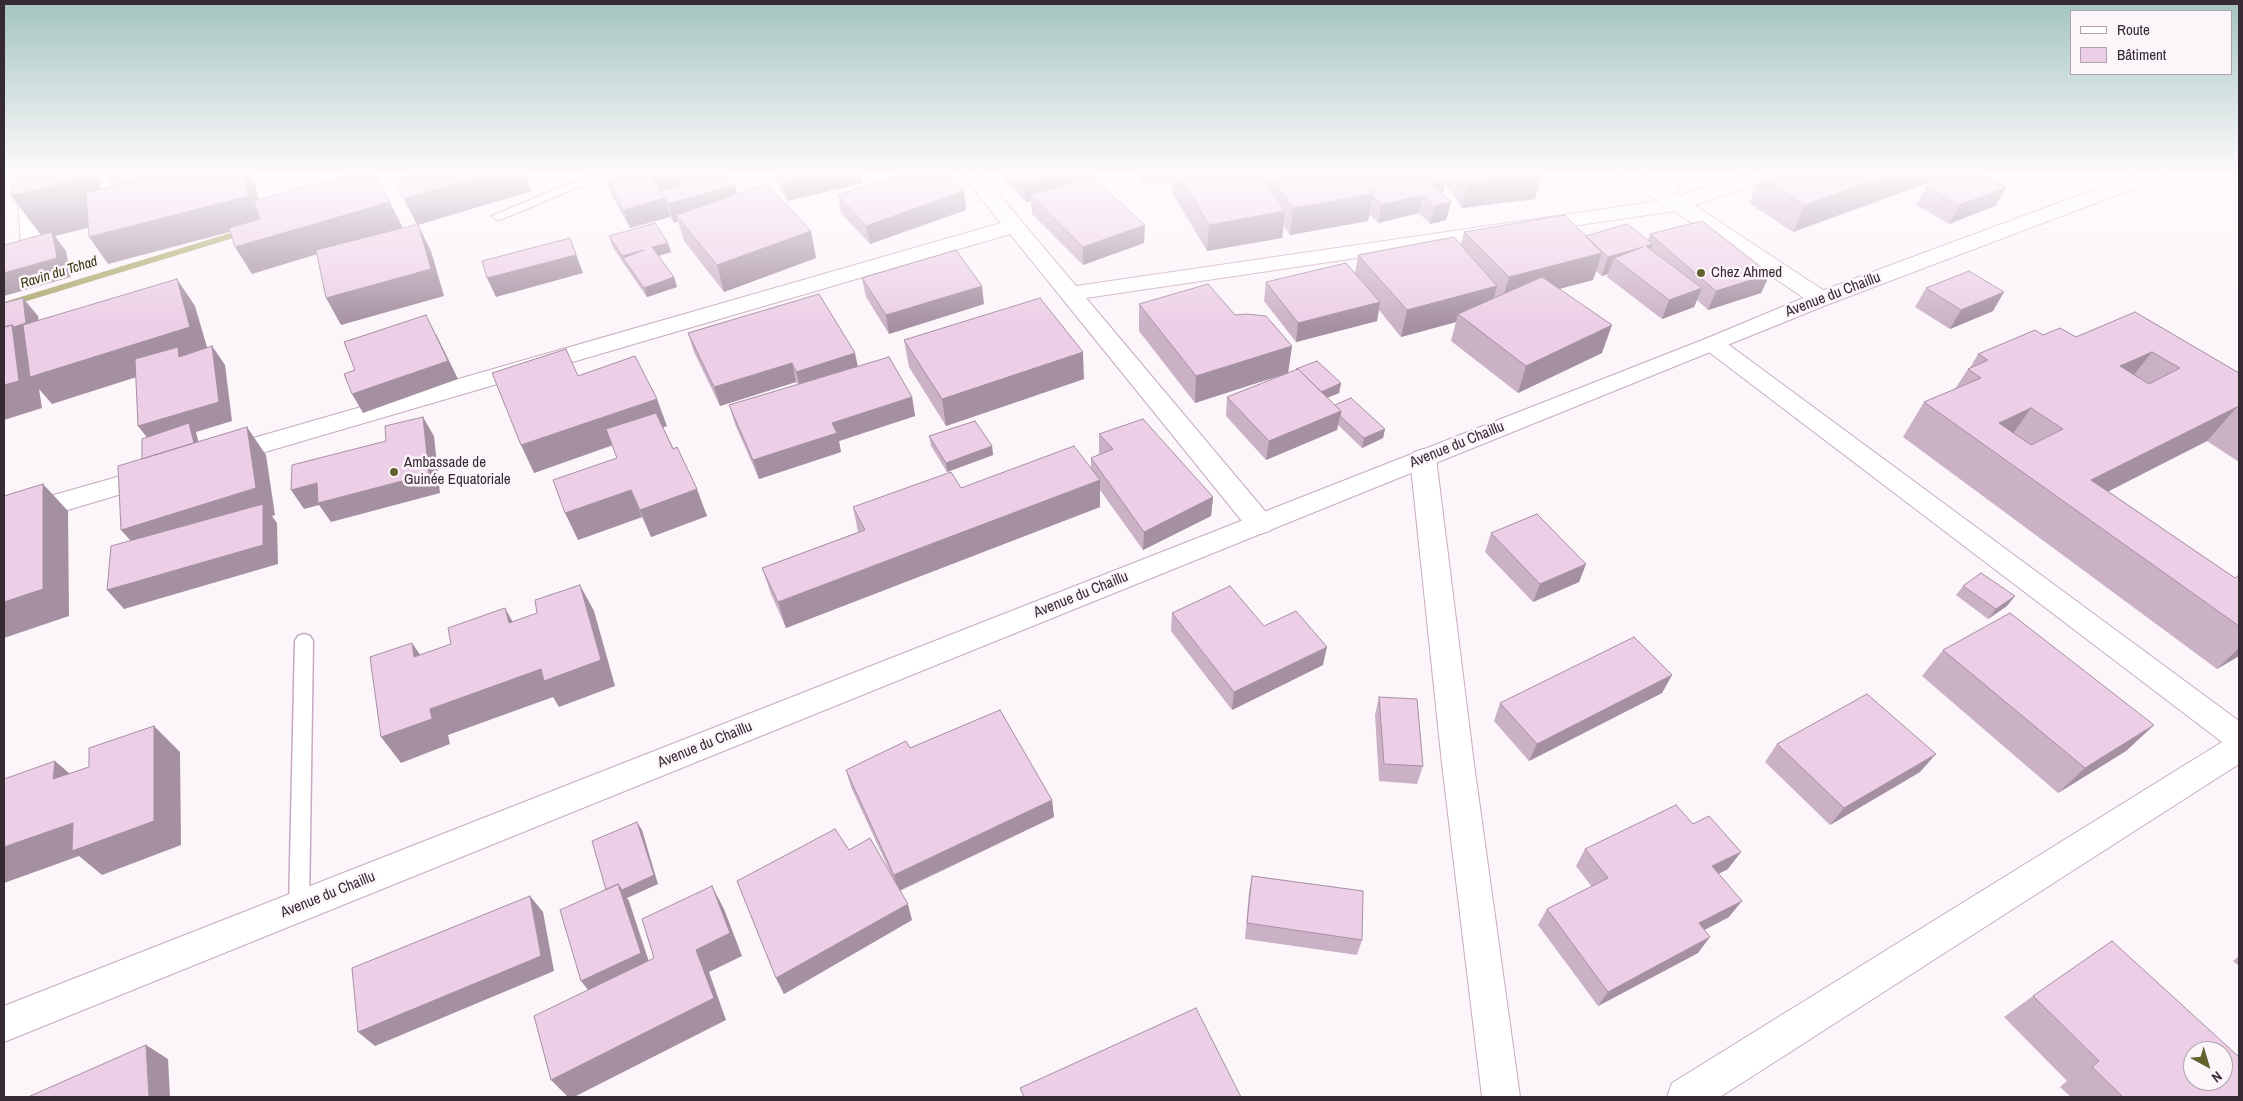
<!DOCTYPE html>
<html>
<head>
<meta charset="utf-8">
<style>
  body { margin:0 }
  #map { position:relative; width:2243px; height:1101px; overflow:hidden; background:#fcf5fa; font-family:"Archivo Narrow",sans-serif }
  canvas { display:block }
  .frame { position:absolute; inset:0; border:5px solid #362a33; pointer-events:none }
  .legend { position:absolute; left:2070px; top:10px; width:162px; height:65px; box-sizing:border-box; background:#fcf5fa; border:1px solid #ada4aa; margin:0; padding:6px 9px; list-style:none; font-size:15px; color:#362a33 }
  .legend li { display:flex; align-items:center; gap:10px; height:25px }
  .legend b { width:25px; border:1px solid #ada4aa }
  .north { position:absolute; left:2183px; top:1041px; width:50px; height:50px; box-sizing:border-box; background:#fcf5fa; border:1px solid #ada4aa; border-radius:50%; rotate:141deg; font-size:14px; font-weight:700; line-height:20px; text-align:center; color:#362a33 }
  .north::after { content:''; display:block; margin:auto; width:18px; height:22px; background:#636330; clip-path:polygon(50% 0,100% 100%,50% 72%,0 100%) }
</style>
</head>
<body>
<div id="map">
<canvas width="2243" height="1101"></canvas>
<div class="frame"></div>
<ul class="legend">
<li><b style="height:6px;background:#fff"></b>Route</li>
<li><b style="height:14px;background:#eccee6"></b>Bâtiment</li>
</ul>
<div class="north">N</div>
</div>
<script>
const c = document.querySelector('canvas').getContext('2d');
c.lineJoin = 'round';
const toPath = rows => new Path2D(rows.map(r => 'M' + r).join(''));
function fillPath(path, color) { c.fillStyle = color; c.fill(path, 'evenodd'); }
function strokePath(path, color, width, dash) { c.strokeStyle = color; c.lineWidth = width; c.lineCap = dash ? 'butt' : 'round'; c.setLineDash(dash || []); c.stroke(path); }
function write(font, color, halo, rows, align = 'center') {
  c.font = font + ' "Archivo Narrow",sans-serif'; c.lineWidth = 5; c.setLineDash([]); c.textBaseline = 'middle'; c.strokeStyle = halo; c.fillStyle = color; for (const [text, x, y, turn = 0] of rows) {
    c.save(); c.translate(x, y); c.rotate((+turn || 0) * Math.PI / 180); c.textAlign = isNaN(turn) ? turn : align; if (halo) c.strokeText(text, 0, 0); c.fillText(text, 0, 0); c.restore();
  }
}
fillPath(toPath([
  [247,228,252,231,250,233,4,308,4,302,247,228]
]), '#aaa668');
const lane = toPath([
  [598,172,614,172,502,219,498,220,492,216,598,172],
  [304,634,310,636,313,641,309,906,306,913,299,916,292,913,289,906,295,641,298,636,304,634]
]);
const street = toPath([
  [16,172,36,172,43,245,40,250,32,251,24,250,21,245,16,172],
  [960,172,980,172,1076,286,1659,201,1617,176,1614,172,1638,172,1659,184,1664,172,1684,172,1675,193,1680,196,1754,172,1783,172,1780,176,1694,205,1829,294,1832,299,1829,304,1821,306,1813,304,1674,211,1086,298,1270,517,1273,524,1270,531,1260,534,1250,531,1010,234,224,464,215,461,211,455,215,449,1001,223,960,172],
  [1713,337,1721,339,2239,721,2239,764,1720,1097,1667,1097,1672,1083,2222,742,1705,349,1701,344,1705,339,1713,337],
  [1423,449,1432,452,1436,458,1474,764,1520,1097,1482,1097,1442,764,1410,458,1414,452,1423,449],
  [156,466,165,469,169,475,165,481,4,529,4,509,156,466]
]);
const secondary = toPath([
  [2142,172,2170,172,2167,176,1829,304,4,1042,4,1006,1705,339,1813,294,2142,172]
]);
strokePath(lane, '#c7aac1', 3);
strokePath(street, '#c7aac1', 2);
strokePath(secondary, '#c7aac1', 2);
fillPath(lane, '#fff');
fillPath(street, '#fff');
fillPath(secondary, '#fff');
fillPath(toPath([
  [633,172,726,172,735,185,737,194,811,231,816,258,724,292,684,241,678,221,674,223,670,217,630,228,613,198,607,180],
  [673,187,674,188,660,191],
  [772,172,861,172,863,183,787,201],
  [995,172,1089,172,1089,177,1144,243,1083,265,1032,214,1031,201,1026,202],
  [1089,172,1105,172,1090,173],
  [1138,172,1541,172,1535,199,1462,208,1445,184,1443,194,1451,202,1446,220,1430,224,1419,213,1378,223,1370,215,1368,221,1290,235,1284,226,1282,238,1207,251,1171,191,1172,181,1141,184],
  [1958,172,1793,232,1749,203,1761,177],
  [1926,186,2006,188,1995,206,1949,224,1916,205],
  [964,191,966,210,870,244,841,213,838,195],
  [1464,232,1586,236,1648,241,1650,234,1770,274,1761,293,1708,310,1697,300,1694,307,1662,319,1607,277,1608,274,1602,276,1596,271,1593,280,1559,289,1602,353,1518,393,1451,341,1456,322,1401,337,1379,310,1377,321,1296,342,1264,301,1266,282,1355,273,1358,255,1461,245],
  [609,236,668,243,671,252,658,256,674,277,677,287,647,297,626,267,612,246],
  [862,278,984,304,889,334,866,297],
  [1926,288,2004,292,1993,311,1950,329,1915,307],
  [1139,304,1235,315,1292,346,1288,373,1195,403,1139,331],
  [2135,312,2239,373,2239,462,2207,441,2108,491,2235,578,2239,575,2239,656,2217,669,1903,437,1924,402,1955,389,1968,369,1970,368,1978,354,2043,335,2076,337],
  [688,333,858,366,912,397,915,416,839,441,841,452,759,479,735,424,729,405,798,385,796,382,720,406,694,352],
  [904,340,1084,379,946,426,909,367],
  [578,376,667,426,663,427,707,516,651,537,642,517,578,540,617,458,612,445,534,473],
  [1341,383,1339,393,1327,398,1335,405,1385,429,1383,438,1362,448,1338,425,1337,430,1266,460,1226,416,1227,397],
  [1099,434,1213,497,1211,516,1143,550,1100,490,1100,507,786,628,771,594,762,568,858,532,853,507,961,488,1091,468,1091,458,1100,454,1099,453],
  [929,436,992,446,993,455,947,472,931,446],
  [1491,533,1586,564,1579,582,1533,602,1485,552],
  [1963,586,2007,606,1988,619,1956,595],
  [1172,613,1264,626,1323,665,1232,710,1171,631],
  [1943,650,2154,725,2126,751,2058,793,1922,676],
  [1672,675,1662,693,1529,761,1494,721,1500,703],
  [1379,697,1423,766,1417,784,1379,781,1375,715],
  [1777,744,1920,772,1830,825,1765,762],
  [910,748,1052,800,1054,817,900,891,912,920,784,994,776,978,849,850,892,876,851,787,846,770],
  [1585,849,1728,869,1718,874,1729,917,1704,930,1698,953,1598,1006,1538,925,1547,909,1592,887,1576,866],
  [1252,876,1362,940,1357,955,1245,939,1249,892],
  [2239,956,2239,966,2233,961],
  [2033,996,2239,1097,2071,1097,2060,1087,2067,1081,2004,1017]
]), '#cbb1c6');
fillPath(toPath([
  [72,172,96,172,100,178,103,224,55,236,66,251,71,277,4,296,4,273,44,239,11,196],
  [243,172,249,172,255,182,264,223,108,264,89,237],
  [375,172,403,228,252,274,235,247],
  [496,172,524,172,532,191,418,225,431,251,444,296,341,325,326,298,417,225,404,199],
  [656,172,668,172,673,187,655,192,650,173],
  [828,172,861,172,863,183,787,201,783,182],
  [1063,172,1089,172,1089,182,1031,195,1031,201,1026,202,1024,184],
  [1899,172,1958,172,1793,232,1805,205],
  [1542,173,1535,199,1462,208,1468,182],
  [679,175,684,194,677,184,680,195,678,195,672,177],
  [1446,180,1442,198,1431,183],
  [735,185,740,204,676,215,678,221,674,223,668,204],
  [2006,188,1995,206,1949,224,1959,205],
  [964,191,966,210,870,244,866,226],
  [1373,194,1368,221,1290,235,1293,208],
  [1423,195,1419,213,1378,223,1381,205],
  [665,198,670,217,630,228,623,210],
  [1451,202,1446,220,1430,224,1434,206],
  [1285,211,1282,238,1207,251,1209,225],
  [1145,225,1144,243,1083,265,1083,247],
  [811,231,816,258,724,292,717,265],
  [570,238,583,273,496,297,487,278],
  [668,243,671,252,655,257,652,247],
  [1653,244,1646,263,1646,246],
  [1643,247,1614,258,1608,274,1602,276,1608,257],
  [644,250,623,258,625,265,622,256],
  [1602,253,1593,280,1501,304,1509,277],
  [1770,274,1761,293,1708,310,1716,291],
  [674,277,677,287,647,297,644,288],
  [177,279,195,306,209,354,52,404,39,389,42,408,4,420,4,385,12,325,23,298,38,316,41,342],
  [982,286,984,304,889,334,886,315],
  [1497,286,1490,313,1458,314,1456,322,1401,337,1407,310],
  [1702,288,1694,307,1662,319,1669,300],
  [2004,292,1993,311,1950,329,1961,310],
  [1380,302,1377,321,1296,342,1298,323],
  [1612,325,1602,353,1518,393,1526,366],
  [436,334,458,379,363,413,352,394],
  [212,346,225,365,232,421,196,432,203,459,150,474,153,445,138,426],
  [1292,346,1288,373,1195,403,1196,376],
  [1083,352,1084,379,946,426,942,399],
  [2152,352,2125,386,2120,366],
  [855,353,859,372,801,390,796,372],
  [792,363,796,382,720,406,714,387],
  [1341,383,1339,393,1319,401,1321,392],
  [912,397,915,416,839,441,841,452,759,479,753,460,832,423],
  [657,399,667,426,534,473,521,445],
  [2237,407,2207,441,2074,509,2091,480],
  [2031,408,2007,442,1999,423],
  [1341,411,1337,430,1266,460,1269,441],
  [423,417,434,436,440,493,331,522,319,505,304,509,291,490,317,483,329,500],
  [247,427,266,455,275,515,272,516,277,523,278,564,124,609,107,590,145,557,121,530],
  [1385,429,1383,438,1362,448,1364,438],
  [992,446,993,455,947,472,946,463],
  [1100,480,1100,507,786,628,778,602],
  [43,484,68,511,69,616,4,638,4,602],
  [697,489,707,516,651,537,640,510],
  [631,490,642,517,578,540,565,513],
  [1213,497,1211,516,1143,550,1144,532],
  [1586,564,1579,582,1533,602,1540,584],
  [580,585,594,611,615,686,559,707,553,697,448,735,450,744,401,763,381,737],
  [2015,596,2007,606,1988,619,1996,609],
  [505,608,520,635,509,623],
  [412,643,430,669,414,657],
  [1327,647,1323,665,1232,710,1234,692],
  [2239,648,2239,656,2217,669],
  [1672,675,1662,693,1529,761,1537,744],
  [2154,725,2126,751,2058,793,2085,768],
  [154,726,180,752,181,845,102,875,79,856,4,883,4,847],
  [1936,754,1920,772,1830,825,1844,808],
  [55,761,84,786,53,779],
  [1052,800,1054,817,898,891,894,875],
  [637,822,642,830,658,884,627,898,629,901,651,968,593,996,581,981,618,884],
  [1741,852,1728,869,1700,883,1712,866],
  [712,886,724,909,742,956,709,972,726,1020,574,1097,568,1097,551,1080,696,950],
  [530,896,543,912,554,971,375,1046,358,1032],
  [1742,901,1729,917,1687,939,1699,923],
  [908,904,912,920,784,994,776,978],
  [1710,937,1698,953,1598,1006,1608,992],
  [146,1045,168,1059,170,1097,149,1097]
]), '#a590a1');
const building = toPath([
  [11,172,72,172,73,181,11,196,11,172],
  [110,172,173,172,111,187,110,172],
  [173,172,243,172,249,196,89,237,86,193,173,172],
  [358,172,375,172,390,202,235,247,229,228,260,219,254,201,358,172],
  [420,172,496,172,404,199,394,179,420,172],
  [633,172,656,172,650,173,660,191,679,187,677,184,683,182,679,175,672,177,669,172,726,172,735,185,668,204,665,198,623,210,607,180,633,172],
  [777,172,828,172,783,182,777,172],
  [906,172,944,172,964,191,866,226,838,195,906,172],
  [1012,172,1063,172,1024,184,1012,172],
  [1140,172,1172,172,1141,174,1140,172],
  [1177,172,1258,172,1285,211,1209,225,1177,172],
  [1268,172,1355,172,1373,194,1293,208,1268,172],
  [1355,172,1438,172,1446,180,1431,183,1451,202,1434,206,1423,195,1381,205,1373,196,1373,194,1355,172],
  [1461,172,1541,172,1542,173,1468,182,1461,172],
  [1776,172,1899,172,1805,205,1761,177,1776,172],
  [1967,172,1977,172,2006,188,1959,205,1926,186,1967,172],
  [1091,176,1145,225,1083,247,1031,195,1091,176],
  [767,184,811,231,717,265,676,215,767,184],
  [1565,215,1602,253,1509,277,1464,232,1565,215],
  [1702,221,1770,274,1716,291,1650,234,1702,221],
  [655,223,668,243,652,247,674,277,644,288,623,258,644,250,622,256,609,236,655,223],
  [418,224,431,269,326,298,316,250,418,224],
  [1627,224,1653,244,1646,246,1702,288,1669,300,1614,258,1643,247,1608,257,1599,249,1586,236,1627,224],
  [52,232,57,258,4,273,4,245,52,232],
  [1454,237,1497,286,1407,310,1358,255,1454,237],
  [570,238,576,255,487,278,482,261,570,238],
  [956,250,982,286,886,315,862,278,956,250],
  [1346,263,1380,302,1298,323,1266,282,1346,263],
  [1969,271,2004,292,1961,310,1926,288,1969,271],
  [1542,277,1612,325,1526,366,1458,314,1542,277],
  [177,279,190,327,30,377,23,325,177,279],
  [1208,284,1235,315,1246,314,1266,316,1292,346,1196,376,1139,304,1208,284],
  [819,294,855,353,796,372,792,363,714,387,688,333,819,294],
  [23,298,26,323,14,327,12,325,4,327,4,303,23,298],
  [1040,298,1083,352,942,399,904,340,1040,298],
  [2135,312,2239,373,2239,408,2237,407,2091,480,2235,578,2239,575,2239,626,1924,402,1981,378,1968,369,1988,360,1978,354,2035,330,2043,335,2060,328,2076,337,2135,312],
  [2152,352,2180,368,2149,384,2120,366,2152,352],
  [2031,408,2063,429,2031,445,1999,423,2031,408],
  [426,315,448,361,352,394,344,374,355,370,344,342,426,315],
  [12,325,19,381,4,385,4,327,12,325],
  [212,346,219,402,138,426,135,359,178,347,179,357,212,346],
  [566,349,578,376,635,356,657,399,521,445,492,373,566,349],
  [889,357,912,397,832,423,837,433,753,460,729,405,889,357],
  [1317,361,1341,383,1321,392,1298,369,1296,369,1317,361],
  [1298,369,1341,411,1269,441,1227,397,1298,369],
  [1351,398,1385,429,1364,438,1340,416,1341,411,1335,405,1351,398],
  [656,413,673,449,677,447,697,489,640,510,631,490,565,513,553,480,617,458,606,429,656,413],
  [423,417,429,474,318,503,317,483,291,490,292,465,386,441,385,426,423,417],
  [1143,419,1213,497,1144,532,1091,458,1113,449,1099,434,1143,419],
  [975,421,992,446,946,463,929,436,975,421],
  [189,423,194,443,142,459,142,439,189,423],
  [247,427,256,488,121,530,118,466,247,427],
  [1074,446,1100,480,778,602,762,568,865,530,853,507,951,472,961,488,1074,446],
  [43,484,43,589,4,602,4,496,43,484],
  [263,504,263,545,107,590,111,546,263,504],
  [1537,514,1586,564,1540,584,1491,533,1537,514],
  [1981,573,2015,596,1996,609,1963,586,1981,573],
  [580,585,601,660,544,681,541,669,430,709,432,719,381,737,370,657,412,643,414,657,451,644,448,628,505,608,509,623,537,613,535,600,580,585],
  [1230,586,1264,626,1296,611,1327,647,1234,692,1172,613,1230,586],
  [2010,613,2154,725,2085,768,1943,650,2010,613],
  [1634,637,1672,675,1537,744,1500,703,1634,637],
  [1867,694,1936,754,1844,808,1777,744,1867,694],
  [1379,697,1417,699,1423,766,1384,764,1379,697],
  [1000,710,1052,800,894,875,846,770,906,741,910,748,1000,710],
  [154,726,154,821,72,851,73,823,4,847,4,779,55,761,53,779,89,767,89,748,154,726],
  [1676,805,1693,824,1709,816,1741,852,1712,866,1742,901,1699,923,1710,937,1608,992,1547,909,1608,878,1585,849,1676,805],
  [637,822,654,875,622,890,618,884,606,890,592,841,637,822],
  [835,829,849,850,870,838,908,904,776,978,737,881,835,829],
  [1252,876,1363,891,1362,940,1247,923,1252,876],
  [618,884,641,953,581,981,560,910,618,884],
  [712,886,730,933,696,950,714,998,551,1080,534,1016,654,958,642,919,712,886],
  [530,896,541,956,358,1032,352,968,530,896],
  [2112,941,2239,1057,2239,1097,2123,1097,2092,1067,2099,1061,2033,996,2112,941],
  [2193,1051,2223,1051,2223,1081,2193,1081,2193,1051],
  [1196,1008,1241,1097,1024,1097,1020,1088,1196,1008],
  [146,1045,149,1097,28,1097,146,1045]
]);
fillPath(building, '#eccee6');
strokePath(building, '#a590a1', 1);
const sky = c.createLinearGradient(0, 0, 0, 326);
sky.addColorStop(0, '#a3c4be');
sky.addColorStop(0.53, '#fefafd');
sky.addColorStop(1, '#fefafd00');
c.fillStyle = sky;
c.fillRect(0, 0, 2243, 326);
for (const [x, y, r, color] of [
  [1701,273,5,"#636330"],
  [394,472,5,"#636330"]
]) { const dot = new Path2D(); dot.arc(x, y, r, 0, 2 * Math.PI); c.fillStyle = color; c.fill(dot); strokePath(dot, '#fcf5fa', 2); }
write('italic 14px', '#36350d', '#fcf5fa', [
  ["Ravin du Tchad",59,273,-17]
]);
write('15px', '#362a33', '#fcf5fa', [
  ["Chez Ahmed",1711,273],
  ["Ambassade de",404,463],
  ["Guinée Equatoriale",404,480]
], 'left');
write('15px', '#362a33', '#fcf5fa', [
  ["Avenue du Chaillu",1833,295,-21],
  ["Avenue du Chaillu",1457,445,-22],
  ["Avenue du Chaillu",1081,595,-22],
  ["Avenue du Chaillu",705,745,-22],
  ["Avenue du Chaillu",328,895,-22]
]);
</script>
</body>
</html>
